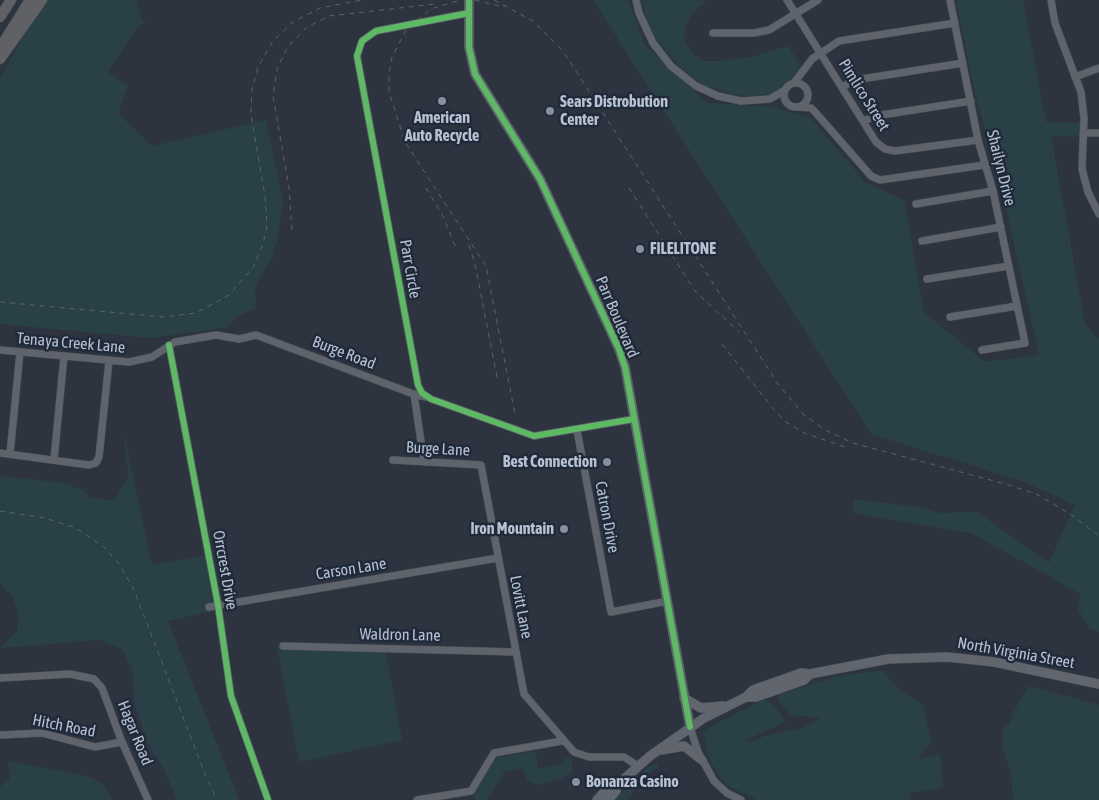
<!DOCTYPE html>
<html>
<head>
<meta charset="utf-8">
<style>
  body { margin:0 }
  canvas { display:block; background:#2d343f }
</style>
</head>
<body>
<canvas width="1099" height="800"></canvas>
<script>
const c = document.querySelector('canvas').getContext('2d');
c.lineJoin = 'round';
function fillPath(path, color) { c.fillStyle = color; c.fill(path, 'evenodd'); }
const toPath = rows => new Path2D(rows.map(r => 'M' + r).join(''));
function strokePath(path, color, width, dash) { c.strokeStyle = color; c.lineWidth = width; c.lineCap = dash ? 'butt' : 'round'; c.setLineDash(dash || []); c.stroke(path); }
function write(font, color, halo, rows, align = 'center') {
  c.font = font + ' "Asap Condensed",sans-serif'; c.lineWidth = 5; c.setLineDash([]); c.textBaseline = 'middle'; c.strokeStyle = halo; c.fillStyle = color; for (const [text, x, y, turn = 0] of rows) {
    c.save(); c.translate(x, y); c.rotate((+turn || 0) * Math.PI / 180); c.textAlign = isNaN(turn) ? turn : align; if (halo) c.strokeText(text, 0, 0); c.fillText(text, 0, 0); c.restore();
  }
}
fillPath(toPath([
  [43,0,137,0,141,20,145,23,137,27,108,72,128,86,118,113,152,146,266,120,283,201,278,237,272,258,255,286,256,308,236,317,228,327,152,338,0,324,0,79],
  [593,0,628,0,645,45,707,103,772,107,810,117,865,182,904,200,924,312,985,362,1039,355,996,163,976,98,956,0,1023,0,1046,122,1083,123,1083,137,1051,136,1085,324,1099,340,1099,632,1090,629,1078,609,1081,594,971,533,853,513,854,499,924,508,939,513,977,512,1049,563,1075,505,1025,482,871,434],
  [642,0,703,0,705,4,698,8,690,17,684,29,685,42,692,53,704,61,721,61,756,56,788,46,801,66,793,78,773,94,753,96,731,94,703,85,681,68,661,45,648,25],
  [124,434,152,565,205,556,214,611,168,621,239,800,177,800,163,767,148,744,135,704,132,668,121,648,100,640,0,648,17,631,18,620,17,608,12,596,0,583,0,476,62,483,84,490,89,497,105,500,116,499,129,475,126,461],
  [277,646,385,649,402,740,299,762],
  [883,670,897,688,925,707,924,712,932,742,917,759,940,754,943,787,910,793,911,800,758,800,728,786,716,772,705,749,708,748,703,732,717,723,765,699,777,708,785,722,743,741,752,741,765,736,802,728,821,718,791,715,777,699,780,694,838,676],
  [1029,686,1099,705,1099,800,1013,800,1011,773,1002,744,1002,728,1011,722,1011,716],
  [535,751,538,769,564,764,563,759,571,758,573,771,562,779,537,785,528,781,523,768,504,772,486,800,476,800,472,793,497,758],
  [8,761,87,776,104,784,112,800,0,800,0,787,10,778],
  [658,762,658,767,649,773,626,800,615,800,646,769]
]), '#294146');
const minor = toPath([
  [636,0,639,13,653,43,671,66,696,86,718,96,741,101,770,99,785,90],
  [787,0,876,142,885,149,895,151,978,140],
  [950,0,978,140,993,191,1025,343,982,350],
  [1051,0,1055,23,1081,92,1084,118,1082,169,1088,192,1099,214],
  [469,13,376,31,362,41,357,56,418,385,422,393,431,399,534,436,634,419],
  [713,33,754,33,769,30,818,0],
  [1075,77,1099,68],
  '784 95a12 12 0 1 1 24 0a12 12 0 1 1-24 0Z',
  [794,83,812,59,839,41,955,23],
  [842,87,855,80,963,63],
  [799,107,811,108,816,113,871,176,880,180,984,165],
  [864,121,875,116,971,101],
  [1083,133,1099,133],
  [916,204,993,191],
  [922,241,1001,227],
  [927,279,1009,266],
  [950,317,1017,306],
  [169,345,218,605,231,696,268,800],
  [0,350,129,362,152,357,175,342,216,335,239,339,256,335,416,395,426,397],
  [414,394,424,462],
  [577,430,611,612,668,601],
  [0,453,89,465,96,463,99,457,109,361],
  [10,454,20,352],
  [54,460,64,356],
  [393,460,481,465,524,694,574,752,589,757,624,757,638,766],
  [209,607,498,558],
  [283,646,516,652],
  [0,678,70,674,94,679,102,688,122,742,148,800],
  [690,727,698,752,714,781,727,793,741,800],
  [0,735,42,733,95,747,122,742],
  [417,800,471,791,494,753,562,741]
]);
const major = toPath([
  [469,0,469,47,475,74,540,179,619,349,625,367,690,727],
  [746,697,756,697,804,680,810,674],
  [684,698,701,708,723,706],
  [661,750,684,746,702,760],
  [597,800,608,788,616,786,650,756,704,718,746,697,753,690,801,673,810,674,888,659,947,657,994,662,1099,684],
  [608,800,616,791,616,786]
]);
const highway = toPath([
  [0,17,11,0],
  [0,48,30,0],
  [0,59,42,0]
]);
strokePath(minor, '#4a4f57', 8);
strokePath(major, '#4b515b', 10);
strokePath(highway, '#4a515a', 11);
strokePath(minor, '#5e636c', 7);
strokePath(major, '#60656e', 9);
strokePath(highway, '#5f6165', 10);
strokePath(toPath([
  [475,0,499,6],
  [494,0,533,21,563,51,778,384,804,415,827,431,853,443,1009,485,1038,495,1072,515,1099,536],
  [457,1,431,9,406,30,392,57,389,74,389,92,405,142,486,266,515,414],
  [426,188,442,214,456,248],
  [629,188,695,291,739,332],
  [292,230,289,188,273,96,277,69,287,48,307,27,329,16,435,4],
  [469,245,475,264,497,377],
  [0,302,164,317,196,313,229,295,254,266,263,244,267,226,265,196,251,115,252,89,258,67,273,41,293,22,320,8,362,0],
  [722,344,775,411,786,422,804,433,845,447],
  [0,511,45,518,76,528,104,547,119,564,134,590,205,774,217,800]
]), '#5c626a', 1, [5, 5]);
strokePath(toPath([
  [469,0,469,47,475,74,540,179,619,349,625,367,690,727],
  [469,13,376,31,362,41,357,56,418,385,422,393,431,399,534,436,634,419],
  [169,345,218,605,231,696,268,800]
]), '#5cba63', 6);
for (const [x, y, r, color] of [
  [442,101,5,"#87909d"],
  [550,111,5,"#87909d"],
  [640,249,5,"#87909d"],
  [607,462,5,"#87909d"],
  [564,529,5,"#87909d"],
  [576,782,5,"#87909d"]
]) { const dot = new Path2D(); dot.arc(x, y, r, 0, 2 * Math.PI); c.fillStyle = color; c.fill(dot); strokePath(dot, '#1f2a3b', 2); }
write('16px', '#b8c1cf', '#1f2a3b', [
  ["Pimlico Street",864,95,58],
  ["Shailyn Drive",1001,168,76],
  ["Parr Circle",410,269,80],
  ["Parr Boulevard",617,317,67],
  ["Tenaya Creek Lane",71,343,5],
  ["Burge Road",344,353,21],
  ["Burge Lane",438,449,3],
  ["Catron Drive",607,517,79],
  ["Carson Lane",351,569,-9],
  ["Orrcrest Drive",225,570,80],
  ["Lovitt Lane",521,607,79],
  ["Waldron Lane",400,635,1],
  ["North Virginia Street",1016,653,10],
  ["Hitch Road",64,726,11],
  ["Hagar Road",135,733,68]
]);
write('bold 16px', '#b8c1cf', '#1f2a3b', [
  ["Sears Distrobution",560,102],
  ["Center",560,120],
  ["American",442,118,"center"],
  ["Auto Recycle",442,136,"center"],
  ["FILELITONE",650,249],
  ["Best Connection",597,462,"right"],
  ["Iron Mountain",554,529,"right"],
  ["Bonanza Casino",586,782]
], 'left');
</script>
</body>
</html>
